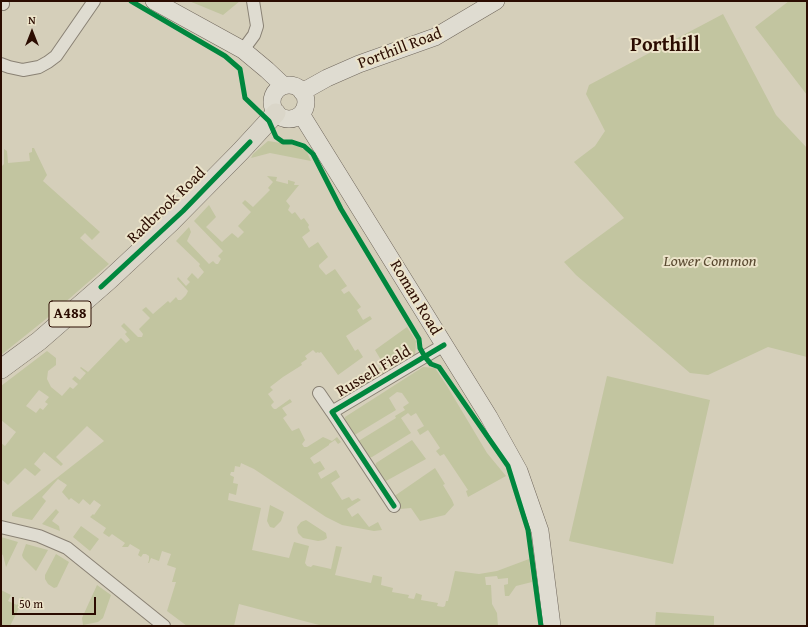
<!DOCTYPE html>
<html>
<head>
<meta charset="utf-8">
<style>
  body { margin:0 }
  #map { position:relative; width:808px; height:627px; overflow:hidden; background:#d5cfba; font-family:"Gentium Book Plus",serif }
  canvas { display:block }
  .frame { position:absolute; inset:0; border:2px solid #2b0c01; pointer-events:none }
  .north { position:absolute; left:12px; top:12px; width:40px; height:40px; -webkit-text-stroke:3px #ece4ca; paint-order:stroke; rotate:0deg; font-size:11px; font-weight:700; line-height:16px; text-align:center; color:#2b0c01 }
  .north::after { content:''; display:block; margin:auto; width:14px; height:18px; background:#2b0c01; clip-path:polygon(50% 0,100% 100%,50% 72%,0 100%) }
  .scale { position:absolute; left:12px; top:597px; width:84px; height:18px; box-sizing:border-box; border:2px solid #2b0c01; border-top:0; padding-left:5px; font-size:12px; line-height:14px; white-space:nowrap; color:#2b0c01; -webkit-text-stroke:3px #ece4ca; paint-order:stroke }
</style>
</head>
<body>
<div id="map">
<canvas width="808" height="627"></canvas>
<div class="frame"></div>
<div class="north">N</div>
<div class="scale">50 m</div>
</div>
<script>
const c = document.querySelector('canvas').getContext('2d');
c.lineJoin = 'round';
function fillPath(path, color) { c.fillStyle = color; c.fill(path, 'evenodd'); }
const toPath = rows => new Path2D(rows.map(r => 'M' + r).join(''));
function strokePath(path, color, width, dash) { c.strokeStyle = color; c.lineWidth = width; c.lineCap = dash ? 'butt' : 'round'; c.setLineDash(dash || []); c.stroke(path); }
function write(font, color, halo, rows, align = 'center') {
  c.font = font + ' "Gentium Book Plus",serif'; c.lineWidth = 4; c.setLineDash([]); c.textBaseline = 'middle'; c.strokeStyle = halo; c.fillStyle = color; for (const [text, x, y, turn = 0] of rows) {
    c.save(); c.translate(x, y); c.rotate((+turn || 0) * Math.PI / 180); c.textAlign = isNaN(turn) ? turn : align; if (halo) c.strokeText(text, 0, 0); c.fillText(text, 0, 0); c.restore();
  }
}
fillPath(toPath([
  [189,1,240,1,223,15],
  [789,1,807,1,807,95,755,27],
  [723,14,776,115,807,148,807,357,768,347,708,375,690,373,576,275,564,262,624,218,574,162,595,146,605,131,586,94,589,85],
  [268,141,294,145,306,150,311,161,270,153,251,158,253,154],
  [32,148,34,148,47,175,43,181,100,232,92,240,85,233,80,238,109,264,46,319,1,355,1,167,4,164,4,149,7,151,8,163,30,161,29,153,32,152],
  [267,176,277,177,276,181,288,184,288,180,295,182,294,185,299,185,286,201,290,206,288,210,292,214,295,212,301,220,304,218,309,225,308,227,310,231,302,237,309,248,318,242,328,257,319,265,319,267,326,275,335,269,347,286,341,290,344,294,349,291,361,307,357,310,363,320,370,316,372,319,346,336,355,351,358,349,363,357,338,375,321,352,319,353,318,352,316,353,313,350,305,356,307,359,301,363,302,365,283,377,270,387,273,390,268,394,274,402,271,405,272,407,274,409,276,409,290,399,292,402,282,408,287,415,283,418,292,431,299,428,305,440,302,444,304,447,307,447,323,437,332,441,337,437,341,442,338,444,335,440,329,444,329,445,310,458,314,464,320,461,325,469,318,473,321,479,336,470,340,477,331,483,342,500,349,497,352,501,358,498,361,500,347,509,352,517,358,513,369,527,378,522,382,530,374,531,342,525,326,517,254,469,241,463,240,467,235,466,234,472,231,472,230,475,234,477,233,483,238,484,236,495,229,493,228,500,261,508,252,550,289,558,294,542,309,546,305,563,307,566,311,567,313,565,331,569,336,546,342,547,335,575,371,583,373,575,382,577,381,585,393,588,392,592,409,595,408,598,414,599,416,593,422,595,421,600,438,603,437,606,443,607,445,606,446,601,448,601,455,571,479,574,497,571,529,559,532,582,516,586,509,596,505,596,504,585,508,584,508,578,498,579,497,576,485,577,486,585,491,585,492,604,497,613,498,626,323,626,239,604,234,626,187,626,167,611,176,582,172,582,176,568,167,565,171,554,162,551,159,561,151,558,149,563,148,563,149,560,149,556,146,554,143,554,141,557,138,555,140,550,130,544,128,547,122,547,125,543,112,534,109,537,103,533,106,528,90,517,93,514,94,515,101,505,94,500,90,505,83,499,79,504,71,498,69,500,62,492,67,485,58,479,42,497,46,501,32,520,12,516,12,513,104,441,87,426,56,457,63,464,61,466,44,452,34,464,41,470,35,476,25,468,8,485,1,479,1,443,5,446,16,432,1,420,1,386,47,351,56,358,56,365,48,371,47,379,51,387,62,396,70,387,73,389,78,384,72,379,75,376,80,380,86,373,80,368,81,367,88,372,121,338,126,343,130,340,125,334,127,332,121,326,124,323,138,337,142,337,143,334,139,329,150,318,142,310,146,307,153,314,168,301,170,303,176,297,178,300,181,300,186,295,188,291,177,279,178,277,186,286,190,282,187,279,192,273,198,279,204,272,199,266,200,264,176,241,189,227,191,232,187,241,209,264,213,261,216,264,218,264,221,259,218,256,223,251,194,221,209,205,216,217,206,227,222,242,232,233,238,238,244,232,238,226,251,212,242,203,245,200,253,207,270,190,268,188,273,182],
  [39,390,49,397,45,402,48,404,43,410,40,408,36,413,26,406],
  [407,327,416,341,415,357,356,394,349,387,350,381,362,373,365,377,384,365,375,350],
  [423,367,435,368,447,386,487,453,506,476,468,497,466,491,468,490,444,454,440,456,436,451,440,448,428,430,420,435,417,430,424,426,416,413,411,416,408,413,401,418,411,433,372,457,368,458,357,442,396,418,395,416,405,410,403,407,409,403,402,393,397,392,389,398,396,410,353,436,344,422,345,417],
  [607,376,710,400,673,564,569,541],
  [412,440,426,459,386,481,375,467,376,463],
  [435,468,445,484,443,485,452,500,454,505,445,515,420,521,411,508,400,509,393,497],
  [270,505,284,512,281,521,274,528,270,527,267,521],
  [56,509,59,512,52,521,59,526,60,531,42,524],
  [306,520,326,533,327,538,324,540,318,541,303,538,298,533,297,527,301,522],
  [81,526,99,539,90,551,73,537],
  [1,537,18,542,6,567,3,555,1,554],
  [26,544,48,550,36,571,23,558,22,555],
  [56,554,69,562,57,587,54,588,48,584,45,579,45,575],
  [97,585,111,595,103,618,98,622,83,625,82,618],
  [1,590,11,595,8,601,17,605,22,597,24,598,10,626,1,626],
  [656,612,714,616,714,626,655,626]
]), '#c2c5a0');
const street = toPath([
  [1,3,3,4],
  [243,50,254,35,257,26,253,1],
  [1,64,9,67,23,70,39,67,48,62,56,56,94,1],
  [319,393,332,412],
  [394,506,332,412,444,345],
  [1,527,39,536,67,548,164,626]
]);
const secondary = toPath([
  [154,1,243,50,267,70,284,86],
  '272 102a17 17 0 1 1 34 0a17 17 0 1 1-34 0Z',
  [302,92,327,78,359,64,435,37,496,1],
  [301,114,489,417,519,471,540,531,552,626]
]);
const primary = toPath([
  [1,369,39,341,109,280,170,223,240,152,276,113]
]);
strokePath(street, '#898174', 14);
strokePath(secondary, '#70675c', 18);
strokePath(primary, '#70675c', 20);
strokePath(street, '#dfdcd1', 12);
strokePath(secondary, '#dfdcd1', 17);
strokePath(primary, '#dad6c9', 19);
strokePath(toPath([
  [131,1,225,56,240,69,245,98,269,121,276,137,283,142,292,142,304,146,313,154,341,209,419,339,420,348,425,357,431,364,439,367,508,466,528,530,541,626],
  [101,287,183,211,250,142],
  [394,506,332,412,444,345]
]), '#00873e', 5);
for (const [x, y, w] of [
  [70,314,42]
]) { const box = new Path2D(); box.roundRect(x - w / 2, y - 13, w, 26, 3); c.fillStyle = '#ece4ca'; c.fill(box); strokePath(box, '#2b0c01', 1); }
write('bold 15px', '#2b0c01', null, [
  ["A488",70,314]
]);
write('16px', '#2b0c01', '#ece4ca', [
  ["Porthill Road",400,49,-21],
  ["Radbrook Road",167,206,-44],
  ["Roman Road",415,298,59],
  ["Russell Field",374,372,-31]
]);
write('italic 16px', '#5a4a31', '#ece4ca', [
  ["Lower Common",710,262]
]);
write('bold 20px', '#2b0c01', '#ece4ca', [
  ["Porthill",665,46]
]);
</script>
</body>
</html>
